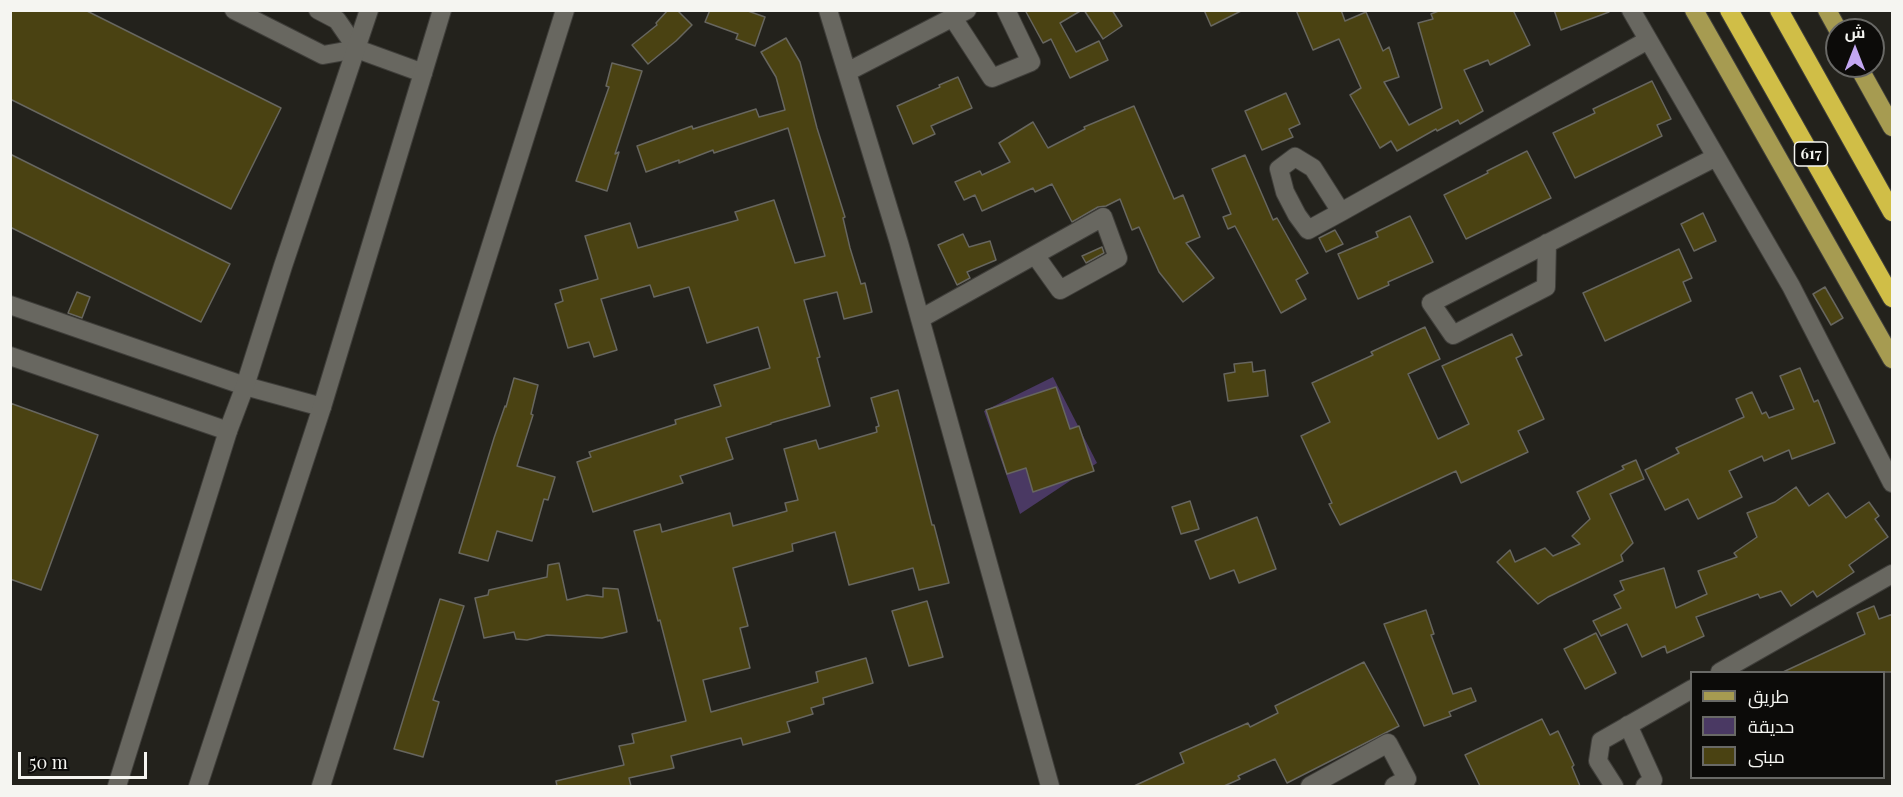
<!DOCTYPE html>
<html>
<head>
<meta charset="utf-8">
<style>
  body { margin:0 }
  #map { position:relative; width:1903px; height:797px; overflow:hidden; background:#23221c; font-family:"Playfair Display",Cairo,serif }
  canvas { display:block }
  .frame { position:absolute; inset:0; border:12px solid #f5f5f1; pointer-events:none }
  .legend { position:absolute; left:1690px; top:671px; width:195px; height:108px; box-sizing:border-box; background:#0c0b09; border:2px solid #696966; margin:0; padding:8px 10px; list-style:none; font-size:18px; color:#f5f5f1 }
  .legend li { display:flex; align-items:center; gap:12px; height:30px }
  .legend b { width:30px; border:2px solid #696966 }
  .north { position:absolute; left:1825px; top:18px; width:60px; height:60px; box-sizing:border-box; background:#0c0b09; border:2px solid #696966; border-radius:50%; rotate:0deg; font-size:16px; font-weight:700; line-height:24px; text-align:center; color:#f5f5f1 }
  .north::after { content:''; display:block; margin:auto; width:21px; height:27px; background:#c3a7f2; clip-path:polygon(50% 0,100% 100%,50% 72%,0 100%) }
  .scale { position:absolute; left:18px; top:752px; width:129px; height:27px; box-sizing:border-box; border:3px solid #f5f5f1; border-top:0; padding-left:8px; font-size:18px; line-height:21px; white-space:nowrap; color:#f5f5f1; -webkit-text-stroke:4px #0c0b09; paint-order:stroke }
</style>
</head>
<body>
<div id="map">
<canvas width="1903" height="797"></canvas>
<div class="frame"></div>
<ul class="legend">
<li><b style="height:8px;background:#a69b51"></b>طريق</li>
<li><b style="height:16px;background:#4a3963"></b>حديقة</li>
<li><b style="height:16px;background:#4a4212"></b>مبنى</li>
</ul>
<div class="north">ش</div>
<div class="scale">50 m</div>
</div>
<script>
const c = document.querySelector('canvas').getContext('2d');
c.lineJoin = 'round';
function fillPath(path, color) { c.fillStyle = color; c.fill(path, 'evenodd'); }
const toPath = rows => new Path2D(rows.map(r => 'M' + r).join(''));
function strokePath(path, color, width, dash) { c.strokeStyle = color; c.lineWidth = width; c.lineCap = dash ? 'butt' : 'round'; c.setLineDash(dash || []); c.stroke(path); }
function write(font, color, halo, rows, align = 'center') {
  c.font = font + ' "Playfair Display",serif'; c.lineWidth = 4.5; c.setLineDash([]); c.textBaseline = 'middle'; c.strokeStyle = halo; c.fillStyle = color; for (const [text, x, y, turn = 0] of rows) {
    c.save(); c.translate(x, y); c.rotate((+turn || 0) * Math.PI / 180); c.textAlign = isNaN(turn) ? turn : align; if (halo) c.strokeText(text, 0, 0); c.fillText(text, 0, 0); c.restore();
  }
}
fillPath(toPath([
  [1053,377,1097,463,1020,514,984,411]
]), '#4a3963');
const building = toPath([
  [10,10,85,10,281,108,231,209,10,99,10,10],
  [668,10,677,10,692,25,676,41,648,64,632,45,657,25,656,23,668,10],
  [710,10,745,10,765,17,755,46,736,39,738,34,705,22,710,10],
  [1025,10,1082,10,1060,23,1076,52,1099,41,1108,60,1070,78,1051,39,1043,43,1025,10],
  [1084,10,1112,10,1122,26,1103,39,1084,10],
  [1204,10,1243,10,1211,26,1204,10],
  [1296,10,1341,10,1345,21,1366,12,1383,51,1389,47,1399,77,1384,82,1409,125,1442,108,1418,23,1433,19,1431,14,1441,10,1513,10,1530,45,1490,65,1488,60,1464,70,1483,111,1460,124,1458,120,1437,131,1436,129,1397,151,1391,141,1380,148,1350,95,1361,88,1339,39,1313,50,1296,10],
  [1554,10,1609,10,1609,12,1561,30,1554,10],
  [786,38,800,62,817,128,845,217,843,218,850,248,861,284,865,283,872,312,844,319,837,292,804,300,820,357,817,358,830,406,771,423,771,424,726,438,733,459,680,476,683,483,593,512,577,462,591,457,589,452,676,424,675,420,721,406,714,385,770,368,758,327,707,343,689,287,654,297,650,285,601,299,617,350,594,357,589,342,568,348,555,304,563,301,560,290,598,279,585,236,630,223,638,248,738,220,735,212,774,200,795,263,825,256,788,128,714,153,713,150,679,163,679,160,646,172,637,146,692,126,693,129,756,109,759,117,785,110,776,77,761,52,786,38],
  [612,63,642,71,615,154,619,152,607,191,576,181,609,87,606,86,612,63],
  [958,77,972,108,931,126,935,134,913,144,897,106,940,87,939,85,958,77],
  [1652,81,1671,119,1657,125,1662,136,1575,178,1553,133,1595,113,1593,109,1652,81],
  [1286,93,1300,124,1289,129,1293,137,1262,150,1245,111,1286,93],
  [1134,106,1174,199,1183,195,1200,237,1186,243,1214,278,1183,302,1159,272,1139,227,1132,230,1120,199,1106,206,1098,207,1072,222,1052,184,1035,192,1033,188,982,211,975,195,964,200,955,182,980,171,982,175,1010,162,999,143,1033,122,1048,148,1085,129,1084,127,1134,106],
  [1527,151,1551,198,1466,239,1444,195,1488,173,1487,171,1527,151],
  [10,154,230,264,201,322,10,227,10,154],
  [1245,155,1273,220,1277,218,1308,273,1296,280,1306,299,1281,313,1235,226,1228,229,1223,217,1231,214,1212,169,1245,155],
  [1703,213,1716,241,1694,251,1681,224,1703,213],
  [1410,216,1433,262,1388,282,1389,285,1358,299,1338,254,1378,237,1376,232,1410,216],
  [1335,230,1343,244,1326,252,1319,238,1335,230],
  [963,234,969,247,990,241,996,260,967,272,970,278,957,285,938,245,963,234],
  [1102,247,1104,253,1086,263,1082,256,1102,247],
  [1679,249,1692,278,1683,282,1691,301,1605,341,1583,293,1679,249],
  [1825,287,1843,318,1831,325,1813,294,1825,287],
  [77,292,90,297,82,318,68,313,77,292],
  [1425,327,1440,359,1408,374,1438,439,1469,424,1442,366,1512,334,1522,355,1516,358,1544,419,1518,431,1528,452,1461,483,1456,471,1340,525,1329,504,1332,503,1301,436,1330,422,1312,383,1373,355,1371,352,1425,327],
  [1252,362,1253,372,1265,370,1268,396,1228,401,1224,374,1235,372,1234,364,1252,362],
  [1800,368,1814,402,1818,400,1835,443,1792,459,1789,450,1764,461,1762,456,1729,471,1742,497,1698,519,1688,499,1665,510,1645,470,1679,453,1676,448,1744,417,1736,399,1752,392,1762,414,1766,412,1769,418,1794,409,1780,376,1800,368],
  [514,378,538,385,531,414,533,415,517,466,555,477,548,500,544,499,532,541,497,531,488,561,459,553,494,438,505,406,506,407,514,378],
  [1056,387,1070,429,1079,426,1094,471,1033,492,1026,468,1007,474,986,410,1056,387],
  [898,390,932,525,934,525,949,583,919,590,913,568,849,585,835,532,792,544,793,551,733,568,748,626,740,628,750,668,703,680,711,712,818,682,816,672,866,658,873,683,823,698,824,704,811,708,813,714,787,722,790,732,743,745,741,738,671,756,674,768,629,778,631,786,557,786,556,781,624,765,619,746,634,743,632,734,686,721,660,620,658,621,634,531,660,524,662,532,730,513,733,526,787,511,785,503,798,500,784,449,816,440,819,449,877,432,876,427,879,426,871,398,898,390],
  [10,403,98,435,41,590,10,579,10,403],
  [1636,460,1644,479,1610,494,1633,543,1621,555,1623,561,1548,597,1538,604,1497,562,1510,550,1515,562,1545,548,1553,556,1580,544,1572,536,1590,519,1577,492,1624,469,1622,466,1636,460],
  [1796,487,1809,506,1828,493,1846,518,1869,502,1879,516,1875,519,1888,537,1849,565,1854,572,1817,597,1813,591,1791,606,1781,591,1760,598,1758,594,1696,617,1704,636,1667,653,1665,646,1642,657,1627,624,1601,636,1593,621,1621,608,1614,595,1624,590,1620,581,1664,568,1676,608,1707,594,1698,571,1737,557,1734,553,1757,537,1747,513,1775,502,1796,487],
  [1190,501,1199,529,1181,534,1172,507,1190,501],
  [1257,517,1276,569,1239,583,1234,570,1210,579,1195,541,1257,517],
  [559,563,567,600,587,595,603,597,603,588,618,589,627,632,602,638,547,635,527,640,516,639,514,632,484,638,475,598,488,595,489,590,547,577,548,565,559,563],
  [440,599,464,606,433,700,439,702,423,757,394,749,440,599],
  [927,601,943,657,909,666,892,611,927,601],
  [1874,606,1879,619,1893,614,1893,672,1783,672,1865,634,1857,613,1874,606],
  [1426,610,1434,634,1431,635,1453,694,1471,688,1476,701,1449,712,1451,716,1424,726,1384,624,1426,610],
  [1596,633,1616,673,1585,689,1564,649,1596,633],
  [1364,662,1399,726,1287,783,1275,759,1238,776,1240,779,1224,786,1134,786,1184,763,1180,753,1248,723,1250,727,1278,713,1275,706,1364,662],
  [1542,719,1550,735,1558,731,1574,765,1572,767,1580,786,1480,786,1465,755,1542,719]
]);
fillPath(building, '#4a4212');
strokePath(building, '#67665f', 1.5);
const street = toPath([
  [234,10,323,55,357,49,423,73],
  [318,10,337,20,357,49],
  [828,10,899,243,1050,786],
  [1631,10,1791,286,1892,483],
  [953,18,992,78,1031,62,1006,10],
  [847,72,967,10],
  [1341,212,1313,168,1295,157,1279,169,1285,192,1297,215,1308,230,1341,212,1648,40],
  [1547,243,1546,287,1453,335,1431,303,1716,157],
  [10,305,245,386,322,407],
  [920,319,1103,217,1118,258,1060,290,1035,255],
  [10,356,228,431],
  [1720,672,1892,574],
  [1628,725,1653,780,1645,786],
  [321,786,565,10],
  [1310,786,1388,743,1407,779,1394,786],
  [1614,786,1598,761,1601,741,1692,689]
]);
const secondary = toPath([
  [117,786,228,431,245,386,283,266,369,10],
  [198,786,322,407,442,10]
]);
const primary = toPath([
  [1694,10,1892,359],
  [1827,10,1838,30],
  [1858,66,1892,127]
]);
const highway = toPath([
  [1729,10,1892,298],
  [1779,10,1892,212]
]);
strokePath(street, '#3f3e3a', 20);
strokePath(secondary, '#3f3e3a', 20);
strokePath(primary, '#3f3e3a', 20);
strokePath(highway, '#3f3e3a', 20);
strokePath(street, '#686760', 18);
strokePath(secondary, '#686760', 18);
strokePath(primary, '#a69b51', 18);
strokePath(highway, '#d0be47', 18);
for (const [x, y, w] of [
  [1811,154,33]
]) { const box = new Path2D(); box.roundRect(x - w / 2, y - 12, w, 24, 4.5); c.fillStyle = '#0c0b09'; c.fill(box); strokePath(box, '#f5f5f1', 1.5); }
write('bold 15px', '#f5f5f1', null, [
  ["617",1811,154]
]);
</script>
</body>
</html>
